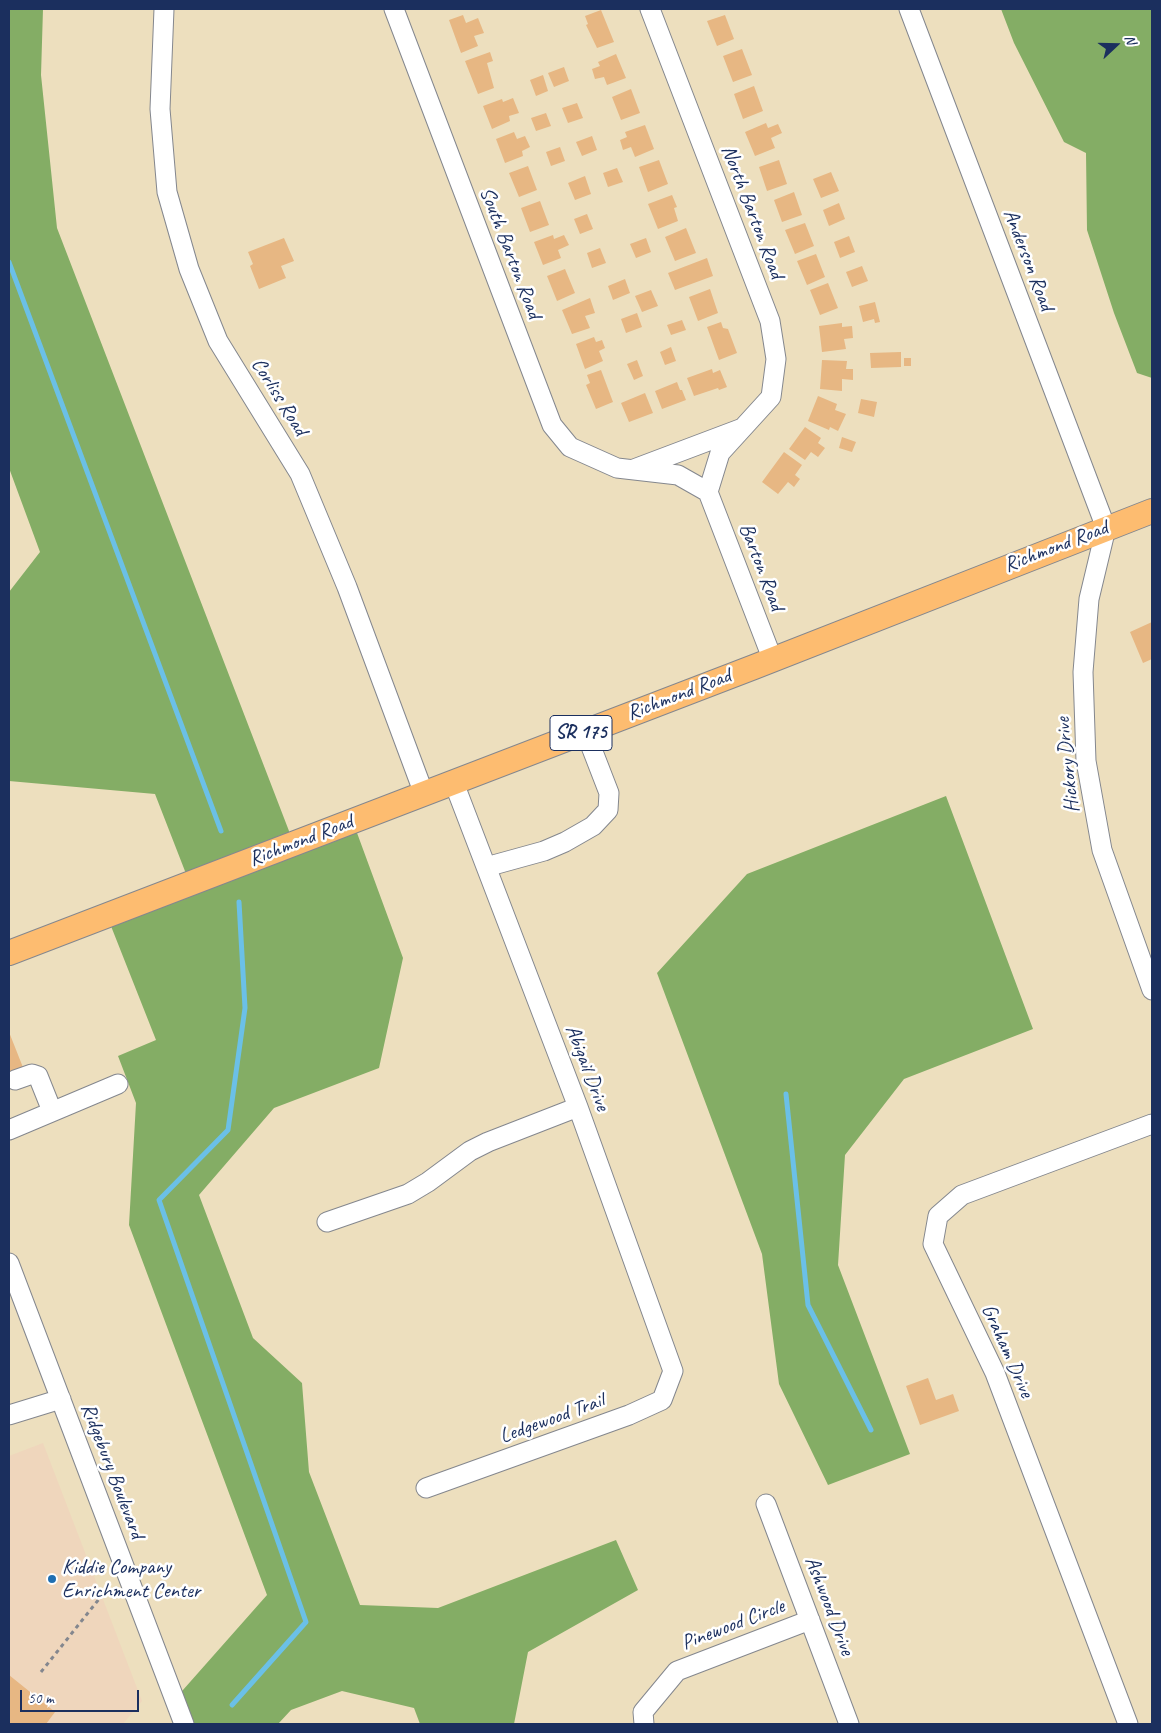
<!DOCTYPE html>
<html>
<head>
<meta charset="utf-8">
<style>
  body { margin:0 }
  #map { position:relative; width:1161px; height:1733px; overflow:hidden; background:#eddfbe; font-family:Caveat,sans-serif }
  canvas { display:block }
  .frame { position:absolute; inset:0; border:10px solid #1b2f5e; pointer-events:none }
  .north { position:absolute; left:1091px; top:20px; width:50px; height:50px; -webkit-text-stroke:4px #fff; paint-order:stroke; rotate:69deg; font-size:14px; font-weight:700; line-height:20px; text-align:center; color:#1b2f5e }
  .north::after { content:''; display:block; margin:auto; width:18px; height:22px; background:#1b2f5e; clip-path:polygon(50% 0,100% 100%,50% 72%,0 100%) }
  .scale { position:absolute; left:20px; top:1690px; width:119px; height:22px; box-sizing:border-box; border:2px solid #1b2f5e; border-top:0; padding-left:6px; font-size:15px; line-height:18px; white-space:nowrap; color:#1b2f5e; -webkit-text-stroke:4px #fff; paint-order:stroke }
</style>
</head>
<body>
<div id="map">
<canvas width="1161" height="1733"></canvas>
<div class="frame"></div>
<div class="north">N</div>
<div class="scale">50 m</div>
</div>
<script>
const c = document.querySelector('canvas').getContext('2d');
c.lineJoin = 'round';
function fillPath(path, color) { c.fillStyle = color; c.fill(path, 'evenodd'); }
const toPath = rows => new Path2D(rows.map(r => 'M' + r).join(''));
function strokePath(path, color, width, dash) { c.strokeStyle = color; c.lineWidth = width; c.lineCap = dash ? 'butt' : 'round'; c.setLineDash(dash || []); c.stroke(path); }
function write(font, color, halo, rows, align = 'center') {
  c.font = font + ' Caveat,sans-serif'; c.lineWidth = 5; c.setLineDash([]); c.textBaseline = 'middle'; c.strokeStyle = halo; c.fillStyle = color; for (const [text, x, y, turn = 0] of rows) {
    c.save(); c.translate(x, y); c.rotate((+turn || 0) * Math.PI / 180); c.textAlign = isNaN(turn) ? turn : align; if (halo) c.strokeText(text, 0, 0); c.fillText(text, 0, 0); c.restore();
  }
}
fillPath(toPath([
  [43,1443,142,1701,123,1724,9,1724,9,1456]
]), '#efd6bc');
fillPath(toPath([
  [9,9,43,9,41,75,57,228,294,844,353,822,403,958,379,1068,274,1108,199,1195,253,1338,302,1383,309,1472,360,1605,438,1608,616,1540,638,1590,528,1652,514,1724,420,1724,414,1708,342,1691,291,1710,278,1724,184,1724,175,1699,267,1595,129,1225,136,1103,118,1056,156,1040,107,916,190,884,155,794,9,781,9,592,40,552,9,468],
  [1001,9,1152,9,1152,378,1137,373,1114,313,1087,230,1086,153,1064,142,1014,43],
  [946,796,1033,1029,904,1079,845,1155,838,1265,910,1454,828,1485,779,1384,762,1254,657,973,747,874]
]), '#84ad65');
strokePath(toPath([
  [9,262,221,831],
  [786,1094,808,1305,871,1430],
  [232,1705,306,1622,159,1200,228,1130,245,1008,239,902]
]), '#6bc0e7', 5);
fillPath(toPath([
  [601,10,614,42,597,48,586,25,588,24,585,16],
  [463,15,466,23,478,18,484,33,474,36,478,46,461,53,449,20],
  [725,15,734,39,717,46,707,21],
  [742,49,752,75,733,82,723,56],
  [490,52,493,61,487,63,494,88,478,94,465,61],
  [616,54,626,78,607,85,604,77,595,79,592,69,600,66,598,62],
  [564,67,569,81,554,87,548,73],
  [543,75,548,91,536,96,530,80],
  [754,86,763,111,743,119,734,94],
  [631,89,640,113,621,120,612,97],
  [513,98,519,113,509,116,510,121,492,129,483,106,502,99,503,102],
  [577,103,583,118,568,123,562,108],
  [546,113,551,126,536,131,531,118],
  [766,123,768,128,778,124,782,133,771,138,775,148,755,156,745,132],
  [645,125,654,149,635,157,631,147,623,150,620,140,627,137,625,132],
  [514,132,517,139,525,136,530,147,522,151,523,156,505,163,496,139],
  [592,136,597,150,582,156,576,142],
  [560,147,565,161,551,166,546,152],
  [659,160,668,184,648,192,639,167],
  [779,160,787,184,767,191,759,167],
  [528,166,537,190,519,197,509,173],
  [617,168,623,182,608,187,603,173],
  [831,172,839,191,821,198,813,179],
  [585,176,591,194,575,200,568,183],
  [794,192,802,215,782,222,774,200],
  [672,195,677,207,674,208,678,221,658,229,648,204],
  [540,201,549,225,530,232,521,208],
  [839,203,845,219,829,226,823,210],
  [587,214,593,229,580,234,574,219],
  [805,223,814,246,795,254,785,230],
  [686,228,696,253,675,261,665,237],
  [553,235,554,239,564,235,569,245,558,250,561,258,543,265,534,242],
  [849,236,855,252,840,258,834,242],
  [284,238,294,261,281,266,286,278,259,289,250,266,253,264,248,252],
  [646,238,651,252,636,258,630,244],
  [600,248,606,263,592,268,587,253],
  [816,254,825,277,807,285,797,261],
  [707,258,713,276,675,290,668,273],
  [862,266,868,281,852,287,846,272],
  [565,269,575,293,557,301,547,276],
  [625,279,630,293,613,300,608,286],
  [828,283,838,308,820,315,810,290],
  [710,289,718,313,698,321,689,297],
  [651,290,658,306,642,312,635,296],
  [590,298,595,313,585,316,590,328,572,334,562,310],
  [875,302,880,322,875,323,874,319,863,322,859,306],
  [637,313,642,327,626,333,621,319],
  [682,320,686,330,671,335,667,325],
  [721,322,723,328,728,329,737,353,719,360,707,327],
  [842,323,842,327,852,326,853,338,844,339,846,349,822,352,819,326],
  [594,337,596,342,602,340,605,348,599,351,603,361,585,369,576,344],
  [671,347,676,361,665,365,660,352],
  [901,352,901,367,871,368,870,353],
  [904,358,911,358,911,366,904,366],
  [637,360,643,376,634,380,627,364],
  [822,360,847,361,846,369,853,369,853,380,842,379,842,391,820,389],
  [712,369,713,373,720,370,727,387,719,390,718,388,694,396,687,378],
  [601,370,613,402,596,409,586,385,590,383,587,375],
  [677,382,680,390,682,390,686,400,662,409,655,391],
  [645,393,653,413,629,422,621,403],
  [818,396,837,404,835,410,846,414,838,431,830,427,829,430,808,421],
  [861,399,877,402,874,417,858,413],
  [805,427,821,438,818,443,825,448,818,457,811,452,805,460,789,449],
  [842,437,856,442,852,452,839,448],
  [784,452,802,465,795,475,800,479,794,487,788,482,778,494,762,482],
  [1152,622,1152,659,1143,663,1130,632],
  [9,1032,24,1070,17,1085,9,1089],
  [928,1378,936,1400,953,1394,959,1411,920,1425,906,1386],
  [9,1675,55,1712,46,1724,9,1724]
]), '#e7b783');
const minor = toPath([
  [164,9,160,109,167,192,189,269,218,341,300,474,347,587,424,794],
  [394,9,552,425,570,447,617,468,678,475,708,492],
  [650,9,770,321,776,359,771,397,720,453,708,492],
  [909,9,1106,528,1089,599,1083,672,1086,761,1102,850,1152,990],
  [634,469,740,429],
  [708,492,772,658],
  [486,867,544,851,565,842,593,826,608,810,609,793,585,731],
  [15,1080,32,1074,38,1076,52,1111],
  [9,1130,118,1084],
  [327,1222,408,1194,428,1182,470,1151,488,1142,578,1107],
  [9,1263,184,1724],
  [9,1415,61,1399],
  [426,1488,629,1415,662,1400,673,1371,578,1107,454,783],
  [766,1504,849,1724],
  [644,1724,643,1712,677,1671,810,1620],
  [1128,1724,995,1373,933,1244,938,1216,962,1195,1152,1124]
]);
const major = toPath([
  [9,953,754,667,1152,511]
]);
strokePath(minor, '#84878e', 21);
strokePath(major, '#84878e', 26);
strokePath(toPath([
  [41,1672,107,1589]
]), '#84878e', 3, [4, 4]);
strokePath(minor, '#fff', 19);
strokePath(major, '#fdbc70', 24);
for (const [x, y, r, color] of [
  [52,1579,5,"#1f6fb2"]
]) { const dot = new Path2D(); dot.arc(x, y, r, 0, 2 * Math.PI); c.fillStyle = color; c.fill(dot); strokePath(dot, '#fff', 2); }
for (const [x, y, w] of [
  [581,733,62]
]) { const box = new Path2D(); box.roundRect(x - w / 2, y - 17.5, w, 35, 4); c.fillStyle = '#fff'; c.fill(box); strokePath(box, '#1b2f5e', 1); }
write('bold 20px', '#1b2f5e', null, [
  ["SR 175",581,733]
]);
write('21px', '#1b2f5e', '#fff', [
  ["North Barton Road",752,212,69],
  ["South Barton Road",510,253,69],
  ["Anderson Road",1028,260,69],
  ["Corliss Road",279,397,58],
  ["Richmond Road",1056,547,-21],
  ["Barton Road",761,567,69],
  ["Richmond Road",679,695,-21],
  ["Hickory Drive",1068,765,-96],
  ["Richmond Road",301,841,-21],
  ["Abigail Drive",587,1068,69],
  ["Graham Drive",1007,1351,66],
  ["Ledgewood Trail",552,1419,-20],
  ["Ridgebury Boulevard",112,1471,69],
  ["Ashwood Drive",829,1606,69],
  ["Pinewood Circle",733,1625,-21]
]);
write('21px', '#1b2f5e', '#fff', [
  ["Kiddie Company",62,1567],
  ["Enrichment Center",62,1591]
], 'left');
</script>
</body>
</html>
